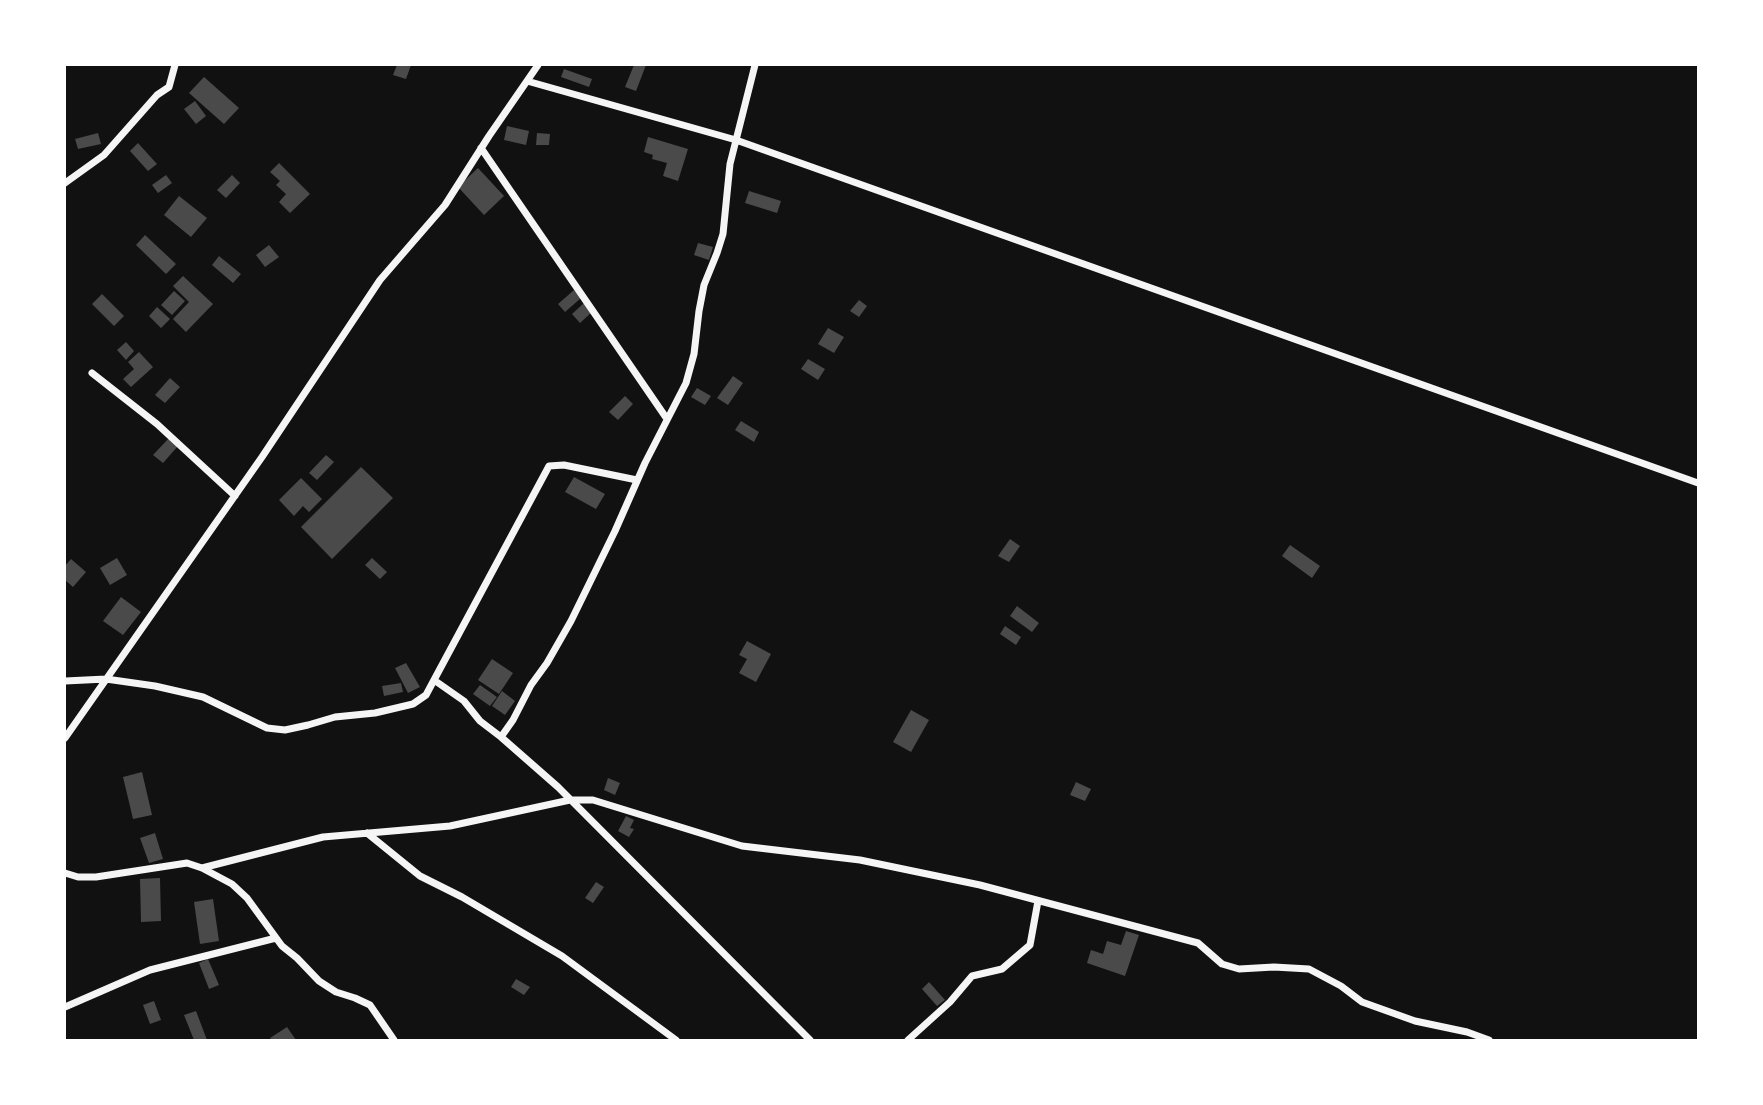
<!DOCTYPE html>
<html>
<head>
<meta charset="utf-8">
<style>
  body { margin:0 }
  #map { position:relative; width:1763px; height:1105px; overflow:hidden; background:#111; font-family:"Golos Text",sans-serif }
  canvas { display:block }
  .frame { position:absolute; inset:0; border:66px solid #fff; pointer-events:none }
</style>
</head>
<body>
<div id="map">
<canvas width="1763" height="1105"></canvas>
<div class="frame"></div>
</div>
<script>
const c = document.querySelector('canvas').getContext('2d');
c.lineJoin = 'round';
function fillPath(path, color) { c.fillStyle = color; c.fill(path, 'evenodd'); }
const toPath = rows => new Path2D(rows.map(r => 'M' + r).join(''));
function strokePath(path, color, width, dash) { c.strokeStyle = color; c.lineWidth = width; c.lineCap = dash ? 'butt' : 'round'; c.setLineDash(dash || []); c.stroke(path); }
fillPath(toPath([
  [397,65,411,65,406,79,393,75],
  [634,65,646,65,636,91,625,87],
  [564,69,592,79,589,87,561,77],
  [204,77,239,108,224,124,189,93],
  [195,101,206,116,196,124,184,109],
  [507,126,529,131,526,145,504,140],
  [98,133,101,144,78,149,75,139],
  [537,133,550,134,549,145,536,145],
  [648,137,688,149,678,181,663,176,667,163,652,159,653,155,644,152],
  [138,143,157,164,148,171,130,151],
  [279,163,310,194,290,213,279,202,286,194,276,185,280,181,270,172],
  [478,168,504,196,484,215,458,187],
  [166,175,172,183,158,193,152,185],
  [232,175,240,183,226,198,217,190],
  [749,191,781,201,777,213,745,203],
  [179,196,207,218,191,237,164,215],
  [145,235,176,264,166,274,136,245],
  [698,243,713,247,709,260,694,255],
  [269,245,279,257,265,267,256,255],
  [219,256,241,274,233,283,212,265],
  [183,276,213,304,186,332,173,319,189,302,173,286],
  [574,290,581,298,565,312,558,304],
  [174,291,185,301,172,315,161,305],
  [102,294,124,316,114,326,92,304],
  [859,300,867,306,859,317,850,311],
  [584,303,592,312,580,323,572,314],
  [157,307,170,319,161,328,149,316],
  [828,328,844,337,834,353,818,344],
  [126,342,134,351,126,360,117,350],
  [139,352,153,367,131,387,123,379,134,369,128,362],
  [808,359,825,369,818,380,801,369],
  [733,376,743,383,728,405,717,398],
  [170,378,180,387,165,403,155,395],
  [697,388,711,396,705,405,691,397],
  [625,396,633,404,618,420,609,412],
  [741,421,759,432,754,442,735,430],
  [169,438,178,446,163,463,153,455],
  [326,455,334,462,317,480,309,473],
  [361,467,393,498,332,559,301,527],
  [574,477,605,494,596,509,565,492],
  [301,478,322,499,309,512,303,506,294,516,279,500],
  [1010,539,1020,546,1009,562,998,556],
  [1290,545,1320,566,1312,578,1282,556],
  [117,558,127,575,110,585,100,568],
  [372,558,387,572,380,579,365,565],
  [71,559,86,572,73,587,65,580,65,566],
  [121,597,141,612,123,635,103,621],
  [1017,606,1039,623,1032,632,1010,616],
  [1005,626,1021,637,1016,645,1000,634],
  [747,641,771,654,756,682,739,673,747,659,739,655],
  [492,659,513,673,499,694,478,680],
  [406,663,420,687,408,693,395,668],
  [401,683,403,692,384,696,382,686],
  [480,685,497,697,490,706,473,694],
  [502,691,515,701,505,715,492,706],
  [911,710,929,720,911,752,893,742],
  [142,772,152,815,133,819,123,777],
  [608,778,620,783,615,795,604,790],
  [1076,782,1091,789,1085,801,1070,795],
  [626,816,634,820,630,828,634,829,629,837,618,831],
  [155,833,163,859,149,863,140,838],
  [160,878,161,921,141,922,140,879],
  [596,882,604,887,593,903,585,898],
  [213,899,219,941,200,944,194,902],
  [1126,931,1139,935,1125,976,1087,963,1091,950,1103,954,1107,941,1121,945],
  [208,959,219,985,209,989,199,963],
  [516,979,530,987,524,995,511,987],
  [929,982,945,1000,937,1006,922,989],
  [154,1001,161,1020,150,1024,143,1005],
  [196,1011,207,1040,194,1040,184,1015],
  [287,1027,296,1040,272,1040,270,1038]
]), '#4a4a4a');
strokePath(toPath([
  [527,81,736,140,1698,483],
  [481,148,667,419],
  [65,183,104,155,157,95,169,87,175,65],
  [92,373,157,424,235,496],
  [434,680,549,466,564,465,637,480],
  [65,681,106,679,155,686,203,697,267,728,285,730,308,725,335,717,375,713,413,704,426,695,434,680,464,701,480,721,501,737,558,787,810,1040],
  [501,737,513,720,531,685,547,663,571,621,615,531,645,463,686,383,694,354,699,311,704,285,717,253,723,234,730,164,755,65],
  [65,738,262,457,380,280,445,205,489,136,538,65],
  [367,833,420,876,462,897,562,956,676,1040],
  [202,868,323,837,450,826,570,800,593,800,742,846,860,860,980,885,1198,943,1222,964,1239,969,1274,967,1309,969,1341,986,1362,1002,1415,1021,1467,1032,1489,1040],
  [65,873,78,877,96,877,187,863,202,868,232,884,247,898,282,946,297,958,319,981,336,992,355,998,370,1005,394,1040],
  [65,1007,150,970,276,938],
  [908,1040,950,1002,972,976,1002,969,1030,945,1038,901]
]), '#f5f5f5', 7);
</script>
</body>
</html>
